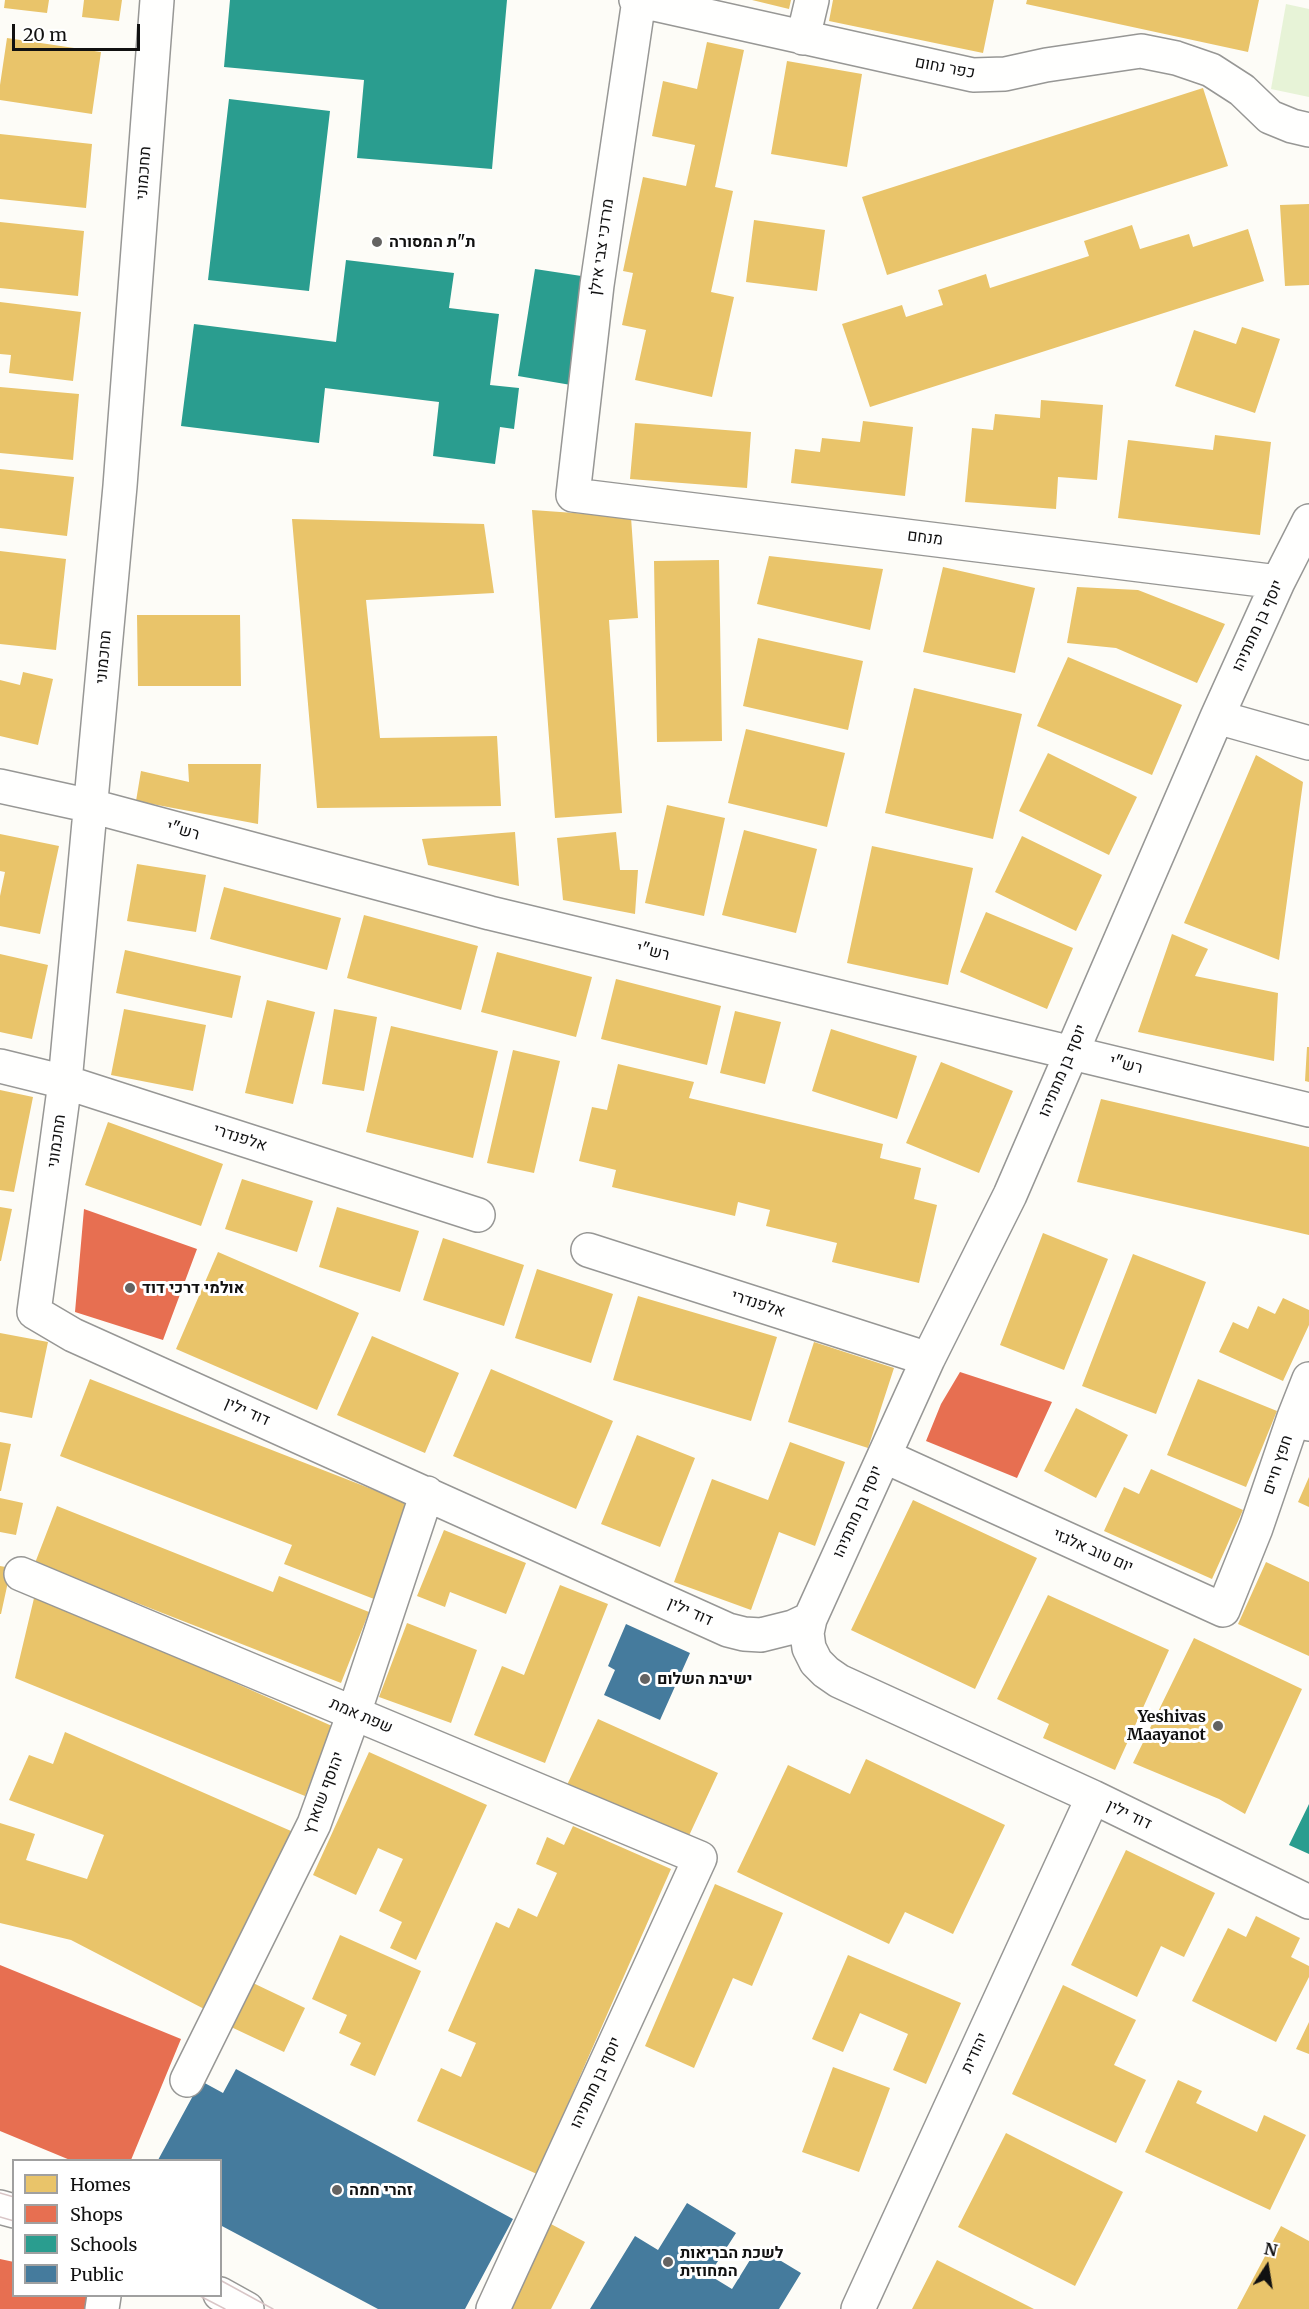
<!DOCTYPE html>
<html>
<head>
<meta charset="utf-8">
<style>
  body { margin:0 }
  #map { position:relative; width:1309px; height:2309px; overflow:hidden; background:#fdfcf7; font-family:Merriweather,serif }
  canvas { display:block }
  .legend { position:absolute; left:12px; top:2159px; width:210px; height:138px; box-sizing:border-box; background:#fff; border:2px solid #a0a0a0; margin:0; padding:8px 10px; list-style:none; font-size:18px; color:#111 }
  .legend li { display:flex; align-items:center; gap:12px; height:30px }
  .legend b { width:30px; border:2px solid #a0a0a0 }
  .north { position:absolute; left:1237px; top:2237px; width:60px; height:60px; -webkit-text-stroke:4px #fff; paint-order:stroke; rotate:12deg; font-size:16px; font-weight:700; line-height:24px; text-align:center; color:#111 }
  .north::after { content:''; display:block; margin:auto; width:21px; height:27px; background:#111; clip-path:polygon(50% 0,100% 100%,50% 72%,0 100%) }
  .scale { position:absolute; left:12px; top:24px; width:128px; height:27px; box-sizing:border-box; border:3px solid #111; border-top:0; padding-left:8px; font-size:18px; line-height:21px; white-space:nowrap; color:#111; -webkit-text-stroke:4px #fff; paint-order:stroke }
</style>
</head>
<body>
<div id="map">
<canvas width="1309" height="2309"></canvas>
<ul class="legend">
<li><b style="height:16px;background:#e9c46a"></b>Homes</li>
<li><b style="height:16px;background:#e76f51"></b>Shops</li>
<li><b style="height:16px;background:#2a9d8f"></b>Schools</li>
<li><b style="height:16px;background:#457b9d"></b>Public</li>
</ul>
<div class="north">N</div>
<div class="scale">20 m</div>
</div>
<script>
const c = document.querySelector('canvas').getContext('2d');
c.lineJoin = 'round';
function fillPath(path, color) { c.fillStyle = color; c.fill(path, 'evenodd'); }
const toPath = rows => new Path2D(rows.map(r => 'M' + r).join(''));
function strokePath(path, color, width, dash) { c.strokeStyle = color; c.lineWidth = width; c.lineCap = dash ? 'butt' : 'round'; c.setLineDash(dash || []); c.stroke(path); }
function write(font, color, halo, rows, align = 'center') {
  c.font = font + ' Merriweather,Heebo,serif'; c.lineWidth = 6; c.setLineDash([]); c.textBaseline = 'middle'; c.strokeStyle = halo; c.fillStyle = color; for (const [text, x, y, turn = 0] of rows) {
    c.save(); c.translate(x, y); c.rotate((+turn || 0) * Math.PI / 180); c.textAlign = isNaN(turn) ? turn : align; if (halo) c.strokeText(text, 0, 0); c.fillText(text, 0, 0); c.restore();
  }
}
fillPath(toPath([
  [1286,4,1309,9,1309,97,1271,89]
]), '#e7f3d7');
fillPath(toPath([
  [5,0,49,0,47,13,4,8],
  [84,0,122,0,119,21,82,17],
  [752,0,791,0,789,9],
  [833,0,994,0,983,53,829,21],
  [1027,0,1259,0,1248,52,1026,4],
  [7,38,101,52,92,114,0,100,0,85],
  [707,42,744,50,715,187,733,191,711,292,734,297,712,397,635,380,646,330,622,325,633,273,623,271,643,177,686,186,695,145,652,136,663,81,697,89],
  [787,61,862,74,847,167,771,154],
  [1203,88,1228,166,887,275,862,197],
  [0,134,92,144,86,208,0,199],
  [1309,204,1309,285,1285,286,1280,205],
  [754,220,825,230,817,291,746,282],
  [0,222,84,231,78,296,0,288],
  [1132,225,1140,249,1189,234,1193,247,1248,229,1264,281,870,407,842,324,902,305,906,317,943,305,938,290,986,274,990,288,1089,256,1084,241],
  [0,302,81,312,73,381,9,373,11,355,0,354],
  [1242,327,1280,339,1255,413,1175,386,1194,330,1236,344],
  [0,387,79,394,73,460,0,453],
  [1041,400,1103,405,1097,480,1058,477,1056,509,965,502,972,428,993,430,995,414,1040,418],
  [863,421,913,427,905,496,791,483,795,449,820,452,822,438,860,442],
  [635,423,751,432,747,488,630,479],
  [1215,435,1271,442,1260,535,1118,518,1128,440,1213,450],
  [0,469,74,477,67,536,0,528],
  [532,510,631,517,638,618,609,620,622,813,555,818],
  [292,519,484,524,494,593,366,600,380,738,497,736,501,806,317,808],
  [0,551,66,559,56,650,0,644],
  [769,556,883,569,870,630,757,604],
  [719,560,722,741,657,742,654,561],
  [943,567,1035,588,1015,673,923,652],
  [1077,587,1138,590,1225,624,1197,683,1116,648,1067,643],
  [137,615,240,615,241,686,138,686],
  [758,638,863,661,848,730,743,706],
  [1068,657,1182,705,1152,775,1037,726],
  [23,672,53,679,38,745,0,736,0,680,20,685],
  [914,688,1022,714,993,839,885,813],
  [746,729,845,753,827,827,728,803],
  [1048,753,1137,797,1109,855,1019,811],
  [1256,755,1303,782,1279,960,1184,923],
  [188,764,261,764,258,824,136,801,141,771,189,782],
  [667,805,725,818,704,916,645,903],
  [744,830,817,849,796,933,722,915],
  [515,832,519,886,428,865,422,839],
  [616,832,620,870,638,870,635,914,563,900,557,838],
  [0,834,59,846,40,934,0,926,0,896,5,872,0,871],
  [1022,836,1102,875,1076,931,995,892],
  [872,846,973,868,948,985,847,963],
  [137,864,206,875,196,932,127,921],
  [224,887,341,918,327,970,210,939],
  [986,912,1073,948,1047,1009,960,972],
  [364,915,478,946,461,1010,347,978],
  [1172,934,1208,949,1195,976,1278,993,1274,1061,1138,1032],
  [125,950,241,976,232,1018,116,993],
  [497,952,592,977,576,1037,481,1012],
  [0,954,48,965,32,1039,0,1032],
  [616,979,721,1006,707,1065,601,1039],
  [267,1000,315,1012,293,1104,245,1093],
  [124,1009,206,1025,193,1091,111,1075],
  [334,1009,377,1017,364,1091,322,1084],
  [735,1011,781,1022,765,1084,720,1073],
  [391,1026,498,1051,473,1158,366,1132],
  [831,1029,917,1056,897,1119,812,1091],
  [1307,1047,1309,1047,1309,1082,1305,1081],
  [513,1050,560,1061,534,1173,487,1163],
  [941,1062,1013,1091,979,1173,906,1143],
  [618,1064,694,1082,689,1098,883,1144,880,1158,921,1168,914,1199,937,1205,919,1283,832,1262,837,1243,766,1226,770,1210,738,1202,735,1216,612,1187,616,1170,579,1161,592,1107,607,1110],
  [0,1090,33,1097,14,1192,0,1190],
  [1101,1099,1309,1147,1309,1235,1077,1182],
  [108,1122,223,1164,201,1226,85,1185],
  [242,1179,313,1201,297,1252,225,1229],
  [0,1207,12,1209,1,1261,0,1261],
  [337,1207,419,1231,400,1292,319,1267],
  [1043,1233,1108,1259,1064,1370,1000,1345],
  [443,1238,524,1265,504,1326,423,1300],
  [218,1252,359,1313,317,1410,176,1349],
  [1133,1254,1206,1282,1156,1414,1082,1386],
  [537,1269,613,1294,591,1363,515,1338],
  [638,1296,777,1337,751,1421,613,1380],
  [1283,1298,1309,1310,1309,1325,1283,1381,1219,1352,1233,1322,1248,1329,1258,1306,1275,1314],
  [0,1333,48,1342,32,1418,0,1412],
  [372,1336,459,1373,425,1453,337,1415],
  [814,1342,894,1368,868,1448,788,1422],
  [491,1369,613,1421,576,1509,453,1456],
  [90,1379,410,1504,374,1599,284,1564,292,1545,60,1456],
  [1198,1379,1277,1411,1246,1487,1167,1455],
  [1076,1408,1128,1435,1096,1498,1044,1471],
  [637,1435,695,1458,660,1547,601,1524],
  [0,1442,11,1444,1,1491,0,1491],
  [790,1442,845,1462,815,1546,779,1532,751,1610,674,1582,712,1479,768,1500],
  [1151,1469,1243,1510,1212,1579,1104,1531,1124,1487,1139,1494],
  [1309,1477,1309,1507,1298,1502],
  [0,1498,23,1503,16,1535,0,1532],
  [913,1500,1037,1558,975,1689,851,1630],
  [57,1506,273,1592,279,1576,369,1612,341,1683,35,1563],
  [444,1530,526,1563,506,1614,450,1592,445,1607,417,1596],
  [1266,1562,1309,1582,1309,1656,1238,1624],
  [0,1566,11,1568,1,1614,0,1614],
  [560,1585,608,1604,545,1763,474,1735,502,1666,524,1675],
  [35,1594,332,1726,305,1796,15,1678],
  [1048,1595,1169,1650,1115,1770,1043,1738,1049,1724,997,1699],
  [407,1623,477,1650,451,1723,379,1697],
  [1194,1638,1302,1689,1245,1814,1219,1799,1133,1763],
  [598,1719,718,1773,687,1840,567,1785],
  [65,1732,291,1831,210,2012,71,1940,0,1923,0,1823,35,1834,26,1860,87,1879,104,1835,9,1800,29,1755,53,1764],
  [369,1752,487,1805,416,1960,390,1948,402,1922,379,1911,403,1859,378,1848,356,1895,313,1875],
  [866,1759,1005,1825,953,1934,905,1912,889,1944,737,1872,788,1765,850,1794],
  [573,1826,671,1869,537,2174,417,2121,441,2068,461,2077,476,2043,448,2031,496,1922,509,1928,518,1908,537,1917,557,1873,536,1864,547,1837,564,1845],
  [1126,1850,1215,1893,1184,1957,1161,1946,1137,1997,1071,1965],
  [715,1884,783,1913,752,1986,733,1978,694,2068,645,2046],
  [1256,1916,1300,1938,1291,1957,1309,1966,1309,1977,1276,2042,1192,2001,1228,1928,1246,1937],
  [340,1935,421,1971,375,2076,350,2065,361,2043,339,2033,347,2015,312,1999],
  [848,1955,961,2003,926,2084,893,2070,908,2034,860,2013,843,2052,812,2039],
  [251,1982,305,2008,284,2052,229,2026],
  [1063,1985,1136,2020,1114,2065,1146,2080,1116,2143,1012,2094],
  [1309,2022,1309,2054,1296,2049],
  [833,2067,890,2088,859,2172,802,2152],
  [1178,2080,1202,2091,1196,2103,1257,2132,1264,2115,1306,2135,1270,2210,1145,2152],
  [1006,2133,1123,2192,1075,2286,958,2227],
  [549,2223,585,2242,551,2309,505,2309],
  [1281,2226,1309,2241,1309,2309,1237,2309],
  [937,2260,1034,2309,912,2309]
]), '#e9c46a');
fillPath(toPath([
  [84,1209,197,1249,163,1340,75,1312],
  [960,1372,1052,1402,1017,1478,926,1441,941,1404],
  [0,1965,181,2039,131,2160,70,2160,0,2131],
  [0,2259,14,2262,14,2296,96,2296,95,2309,0,2309]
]), '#e76f51');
fillPath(toPath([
  [230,0,507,0,492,169,357,158,364,80,224,67],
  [229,99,330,111,309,291,208,280],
  [346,260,454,273,449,308,499,314,490,385,519,388,514,429,500,427,495,464,433,456,439,402,325,388,319,443,181,426,194,324,336,342],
  [535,269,588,277,571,385,518,376],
  [1309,1804,1309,1854,1289,1845]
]), '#2a9d8f');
fillPath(toPath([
  [626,1624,690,1653,660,1720,604,1695,615,1670,608,1666],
  [236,2069,513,2219,465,2309,378,2309,220,2225,220,2160,158,2160,201,2081,223,2093],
  [687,2203,736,2233,709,2275,732,2289,758,2247,801,2273,779,2309,590,2309,635,2236,658,2250]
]), '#457b9d');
const minor = toPath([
  [157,0,120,486,65,1082,34,1312,73,1335,728,1630,744,1634,761,1635,793,1627,810,1619],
  [636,0,973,75,1005,74,1046,65,1141,51,1176,58,1211,70,1242,90,1270,117,1292,126,1309,130],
  [639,0,597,285,573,495,1278,582],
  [803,38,812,0],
  [1309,521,1278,582,1217,717,1010,1195,928,1359,810,1619,807,1633,809,1648,816,1662,826,1672,839,1681,1093,1797,1309,1902],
  [1217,717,1309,743],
  [0,786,91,806,490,913,1309,1110],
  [0,1066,65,1082,478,1215],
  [588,1250,928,1359],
  [1294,1417,1309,1379],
  [884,1456,1223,1610,1256,1528,1294,1417,1309,1424],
  [21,1574,700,1858,493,2309],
  [187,2080,314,1824,354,1713,427,1493],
  [0,2207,14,2211],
  [220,2294,247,2309],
  [102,2309,104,2296],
  [858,2309,1093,1797]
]);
strokePath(minor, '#979795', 36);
strokePath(minor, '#fffffe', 33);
strokePath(toPath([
  [0,2193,14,2197],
  [0,2217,14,2221],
  [220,2280,273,2309],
  [200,2296,225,2309]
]), '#d9c6c7', 1.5);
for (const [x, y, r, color] of [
  [377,242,6,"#646362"],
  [130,1288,6,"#646362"],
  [645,1679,6,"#646362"],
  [1218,1726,6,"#646362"],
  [337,2190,6,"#646362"],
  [668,2262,6,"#646362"]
]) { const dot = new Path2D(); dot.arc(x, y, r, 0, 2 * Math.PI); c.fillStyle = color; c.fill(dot); strokePath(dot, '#fff', 2); }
write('16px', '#111', '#fff', [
  ["כפר נחום",945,68,11],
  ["תחכמוני",144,173,-86],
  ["מרדכי צבי אילן",602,247,-82],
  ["מנחם",925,538,7],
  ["יוסף בן מתתיהו",1258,626,-65],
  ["תחכמוני",104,657,-85],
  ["רש\"י",183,831,15],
  ["רש\"י",653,952,13],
  ["רש\"י",1126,1065,14],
  ["יוסף בן מתתיהו",1063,1071,-67],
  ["אלפנדרי",240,1138,18],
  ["תחכמוני",57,1141,-82],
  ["אלפנדרי",758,1304,18],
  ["דוד ילין",247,1412,24],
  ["חפץ חיים",1278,1465,-71],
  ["יוסף בן מתתיהו",858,1512,-66],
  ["יום טוב אלגזי",1093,1551,24],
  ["דוד ילין",690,1612,24],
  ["שפת אמת",361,1716,23],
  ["יהוסף שוארץ",324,1793,-69],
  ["דוד ילין",1129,1815,26],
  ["יהודית",975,2053,-65],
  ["יוסף בן מתתיהו",596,2083,-65]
]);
write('bold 16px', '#111', '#fff', [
  ["ת\"ת המסורה",389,242],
  ["אולמי דרכי דוד",142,1288],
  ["ישיבת השלום",657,1679],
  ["Yeshivas",1206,1717,"right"],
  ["Maayanot",1206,1735,"right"],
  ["זהרי חמה",349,2190],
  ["לשכת הבריאות",680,2253],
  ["המחוזית",680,2271]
], 'left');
</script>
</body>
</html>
